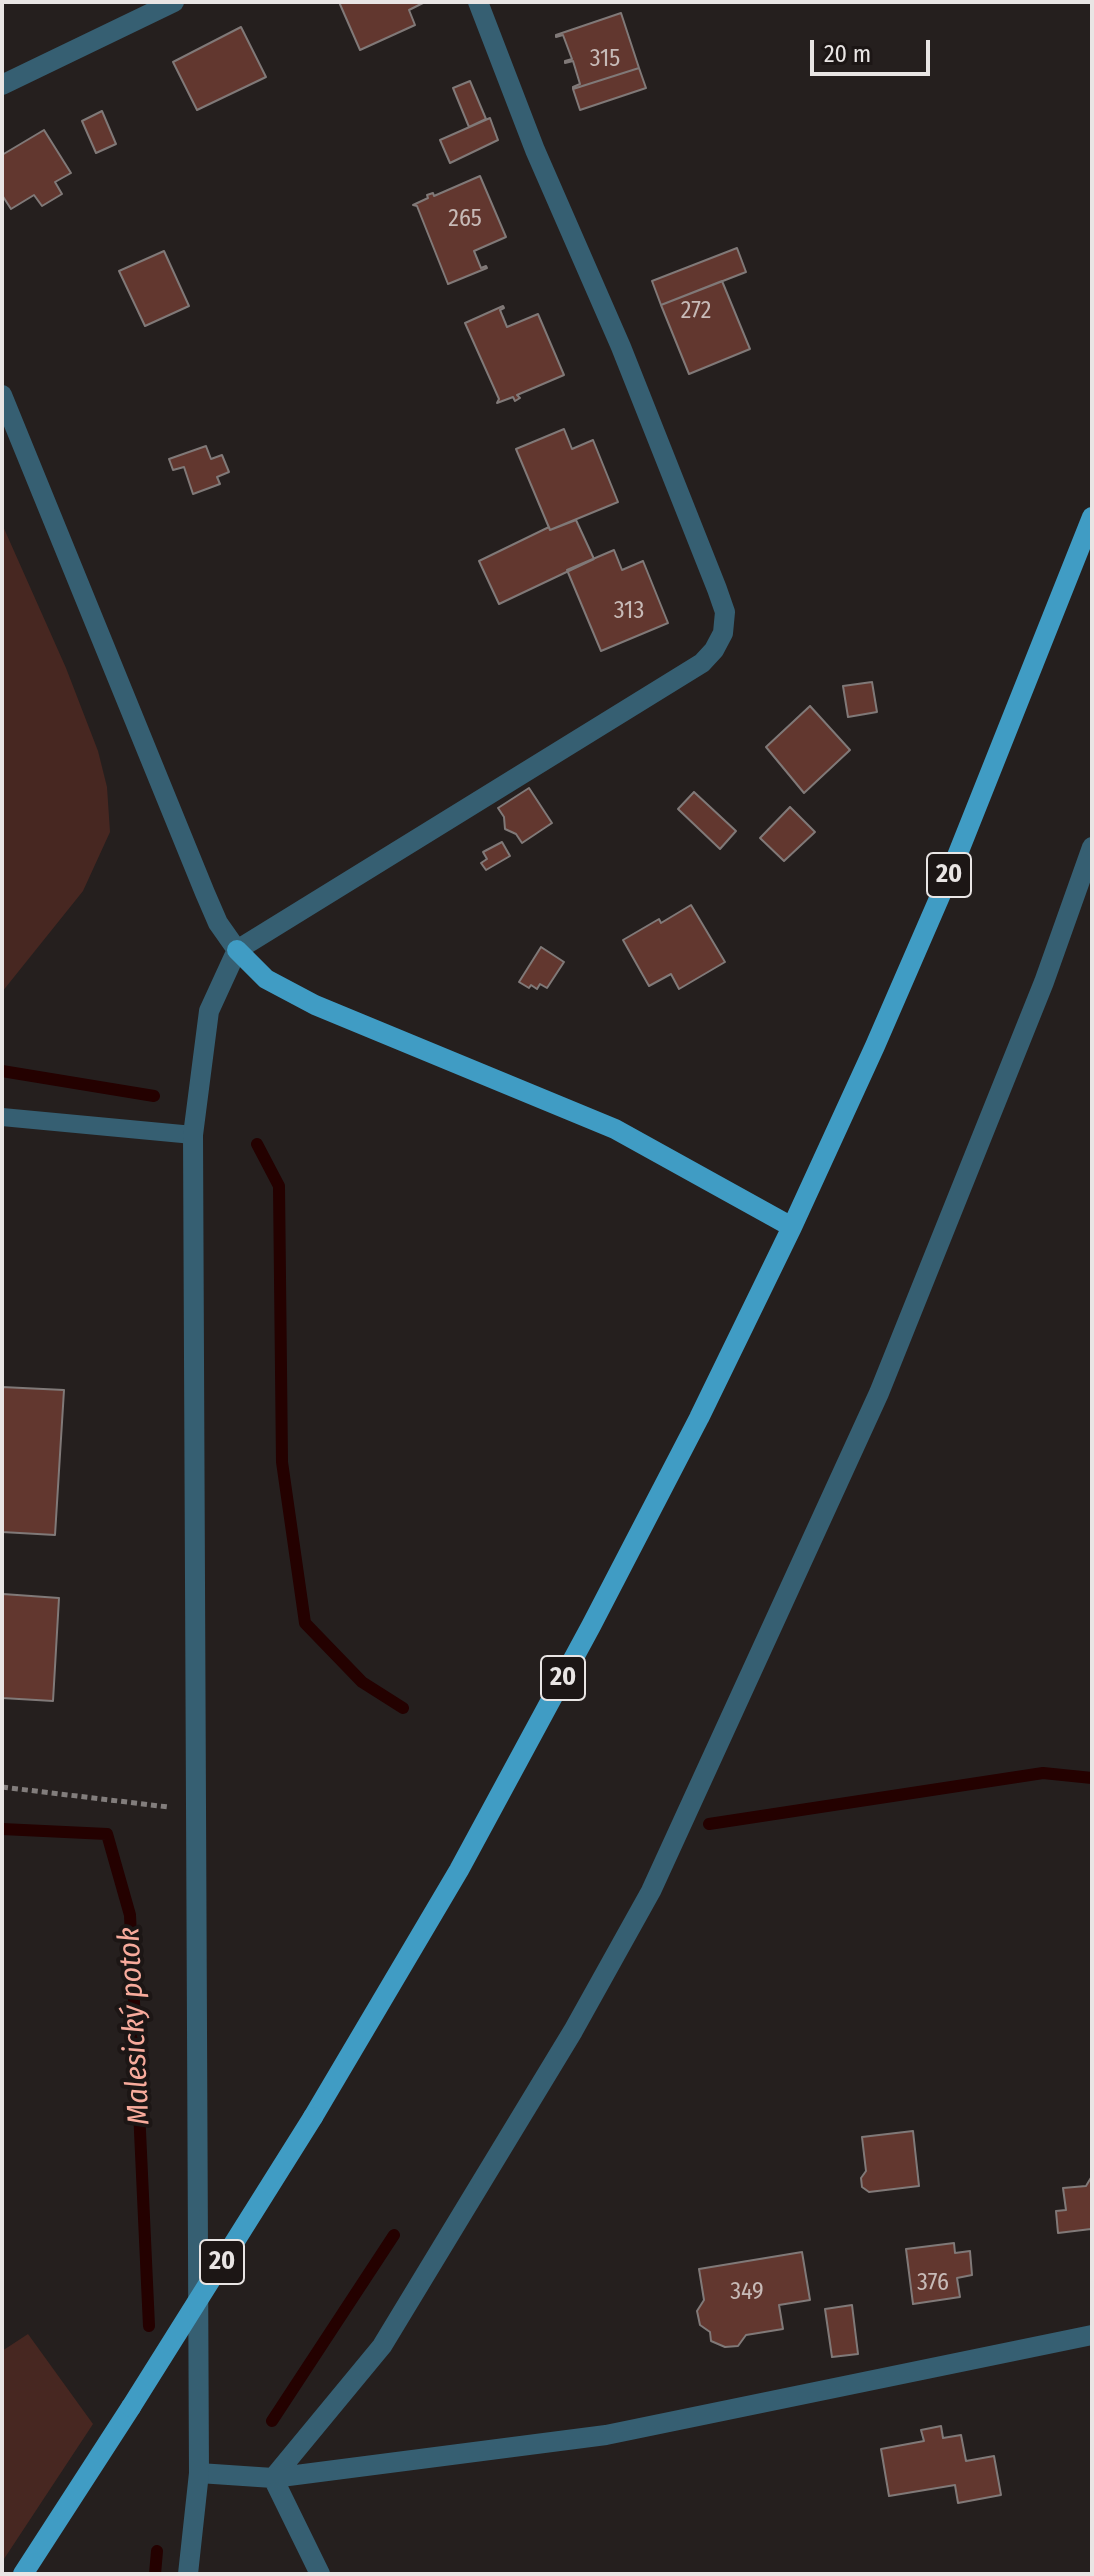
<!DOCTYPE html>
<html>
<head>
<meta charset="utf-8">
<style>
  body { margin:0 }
  #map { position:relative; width:1094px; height:2576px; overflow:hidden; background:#251f1e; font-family:"Fira Sans Condensed",sans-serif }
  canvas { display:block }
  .frame { position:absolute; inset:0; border:4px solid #e9e5e4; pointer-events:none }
  .scale { position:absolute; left:810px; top:40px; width:120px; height:36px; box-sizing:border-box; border:4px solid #e9e5e4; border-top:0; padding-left:10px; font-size:24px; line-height:28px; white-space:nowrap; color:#e9e5e4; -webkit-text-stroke:6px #1c1615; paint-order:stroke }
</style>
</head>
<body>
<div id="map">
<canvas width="1094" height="2576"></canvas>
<div class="frame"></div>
<div class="scale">20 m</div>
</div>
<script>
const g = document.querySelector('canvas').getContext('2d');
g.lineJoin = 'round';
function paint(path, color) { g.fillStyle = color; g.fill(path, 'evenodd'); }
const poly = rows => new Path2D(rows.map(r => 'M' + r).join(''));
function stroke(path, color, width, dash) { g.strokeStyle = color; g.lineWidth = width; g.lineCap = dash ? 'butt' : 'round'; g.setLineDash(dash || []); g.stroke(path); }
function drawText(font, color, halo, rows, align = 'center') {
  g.font = font + ' "Fira Sans Condensed",sans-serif'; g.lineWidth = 8; g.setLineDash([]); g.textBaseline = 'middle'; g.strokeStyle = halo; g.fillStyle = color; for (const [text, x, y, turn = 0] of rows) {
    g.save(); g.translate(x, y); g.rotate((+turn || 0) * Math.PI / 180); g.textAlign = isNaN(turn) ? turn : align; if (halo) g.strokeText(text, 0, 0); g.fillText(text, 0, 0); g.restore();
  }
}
paint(poly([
  [2,524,66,668,98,751,107,787,110,832,83,891,2,992],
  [28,2334,93,2424,2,2562,2,2351]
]), '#472721');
stroke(poly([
  [2,1071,154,1096],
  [257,1144,279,1186,282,1462,305,1623,362,1682,403,1708],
  [709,1824,1043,1773,1092,1778],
  [2,1829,107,1834,130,1915,149,2326],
  [272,2421,394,2235],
  [155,2574,157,2551]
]), '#240100', 12);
const building = poly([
  [339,2,422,2,423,3,409,10,415,25,360,50,339,2],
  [621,13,639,68,573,89,573,87,580,84,573,61,565,63,565,61,572,59,563,35,556,37,556,35,621,13],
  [241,27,266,77,197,110,173,62,241,27],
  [639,68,646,88,580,110,573,89,639,68],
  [470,81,486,119,469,127,453,88,470,81],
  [102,111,116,144,96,153,82,121,102,111],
  [490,118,498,140,450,163,440,140,490,118],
  [44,130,71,173,55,182,62,194,42,206,34,195,11,209,2,195,2,155,44,130],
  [480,176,506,237,474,251,481,268,486,266,487,268,448,284,417,206,413,205,428,198,427,195,433,193,434,196,480,176],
  [737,248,746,272,661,305,652,281,737,248],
  [164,251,189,306,145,326,119,271,164,251],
  [722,281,750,349,689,374,661,305,722,281],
  [503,306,504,308,500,310,507,327,538,314,564,375,517,395,520,398,515,401,513,397,497,403,499,399,465,323,503,306],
  [564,429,572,449,593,440,618,502,550,530,516,449,564,429],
  [206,446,211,459,222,455,229,472,217,477,220,484,193,494,184,467,173,470,169,459,206,446],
  [576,520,594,559,499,604,479,561,549,527,550,530,576,520],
  [614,550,622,570,643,561,668,623,601,651,567,570,614,550],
  [872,682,877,712,848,717,843,686,872,682],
  [810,706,850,750,804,793,766,747,810,706],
  [529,788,552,823,522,843,516,834,505,829,504,817,498,808,529,788],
  [694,792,736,831,720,849,678,809,694,792],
  [790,807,815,832,784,861,760,838,790,807],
  [502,842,510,856,486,870,481,863,487,859,483,852,502,842],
  [691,905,725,962,679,989,671,974,649,986,623,940,659,919,661,923,691,905],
  [541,947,564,962,547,988,540,984,537,989,531,985,529,988,519,982,541,947],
  [2,1387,64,1390,55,1535,2,1532,2,1387],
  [3,1594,59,1598,53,1701,2,1698,3,1594],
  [913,2131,919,2186,869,2192,862,2187,861,2178,866,2171,862,2137,913,2131],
  [1092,2176,1092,2237,1091,2229,1058,2233,1056,2211,1066,2210,1063,2188,1086,2186,1092,2176],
  [954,2243,955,2253,970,2251,972,2275,957,2278,960,2297,913,2304,906,2249,954,2243],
  [802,2252,810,2300,779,2305,783,2329,746,2335,738,2346,725,2347,711,2341,710,2332,700,2325,697,2311,704,2300,699,2269,802,2252],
  [852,2305,858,2354,832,2357,825,2309,852,2305],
  [941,2426,943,2438,961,2435,966,2461,994,2456,1001,2495,958,2503,955,2485,889,2496,881,2449,924,2441,921,2430,941,2426]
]);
paint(building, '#62372f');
stroke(building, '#807978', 2);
stroke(poly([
  [2,1787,168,1807]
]), '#827d7c', 5, [6, 4]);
stroke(poly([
  [2,1117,193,1135]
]), '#365f72', 18);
stroke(poly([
  [2,85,174,2],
  [237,950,702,663,714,650,723,633,725,612,717,589,621,347,535,150,478,2],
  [199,2473,273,2478,606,2435,1092,2335],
  [273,2478,382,2346,573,2031,651,1891,879,1393,1044,982,1092,847],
  [273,2478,320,2574]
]), '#365f72', 20);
stroke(poly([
  [2,395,205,893,218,923,237,950,209,1011,193,1135,199,2473,188,2574]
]), '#365f72', 20);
stroke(poly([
  [237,950,266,979,315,1005,615,1129,792,1227],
  [313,2117,459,1870,591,1626,699,1418,792,1227,875,1046,951,871,1092,517],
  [23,2574,131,2407]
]), '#409cc4', 20);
stroke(poly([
  [131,2407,313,2117]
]), '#409cc4', 20);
drawText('24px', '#c7bab7', null, [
  ["315",605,59],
  ["265",465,219],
  ["272",696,311],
  ["313",629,611],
  ["376",933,2283],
  ["349",747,2292]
]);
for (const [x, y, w] of [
  [949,875,44],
  [563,1678,44],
  [222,2262,44]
]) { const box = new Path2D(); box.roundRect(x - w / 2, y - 22, w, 44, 6); g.fillStyle = '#1c1615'; g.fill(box); stroke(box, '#e9e5e4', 2); }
drawText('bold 26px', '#e9e5e4', null, [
  ["20",949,875],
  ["20",563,1678],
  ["20",222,2262]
]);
drawText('italic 30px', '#f8ab9c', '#1c1615', [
  ["Malesický potok",135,2026,-93]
]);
</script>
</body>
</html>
